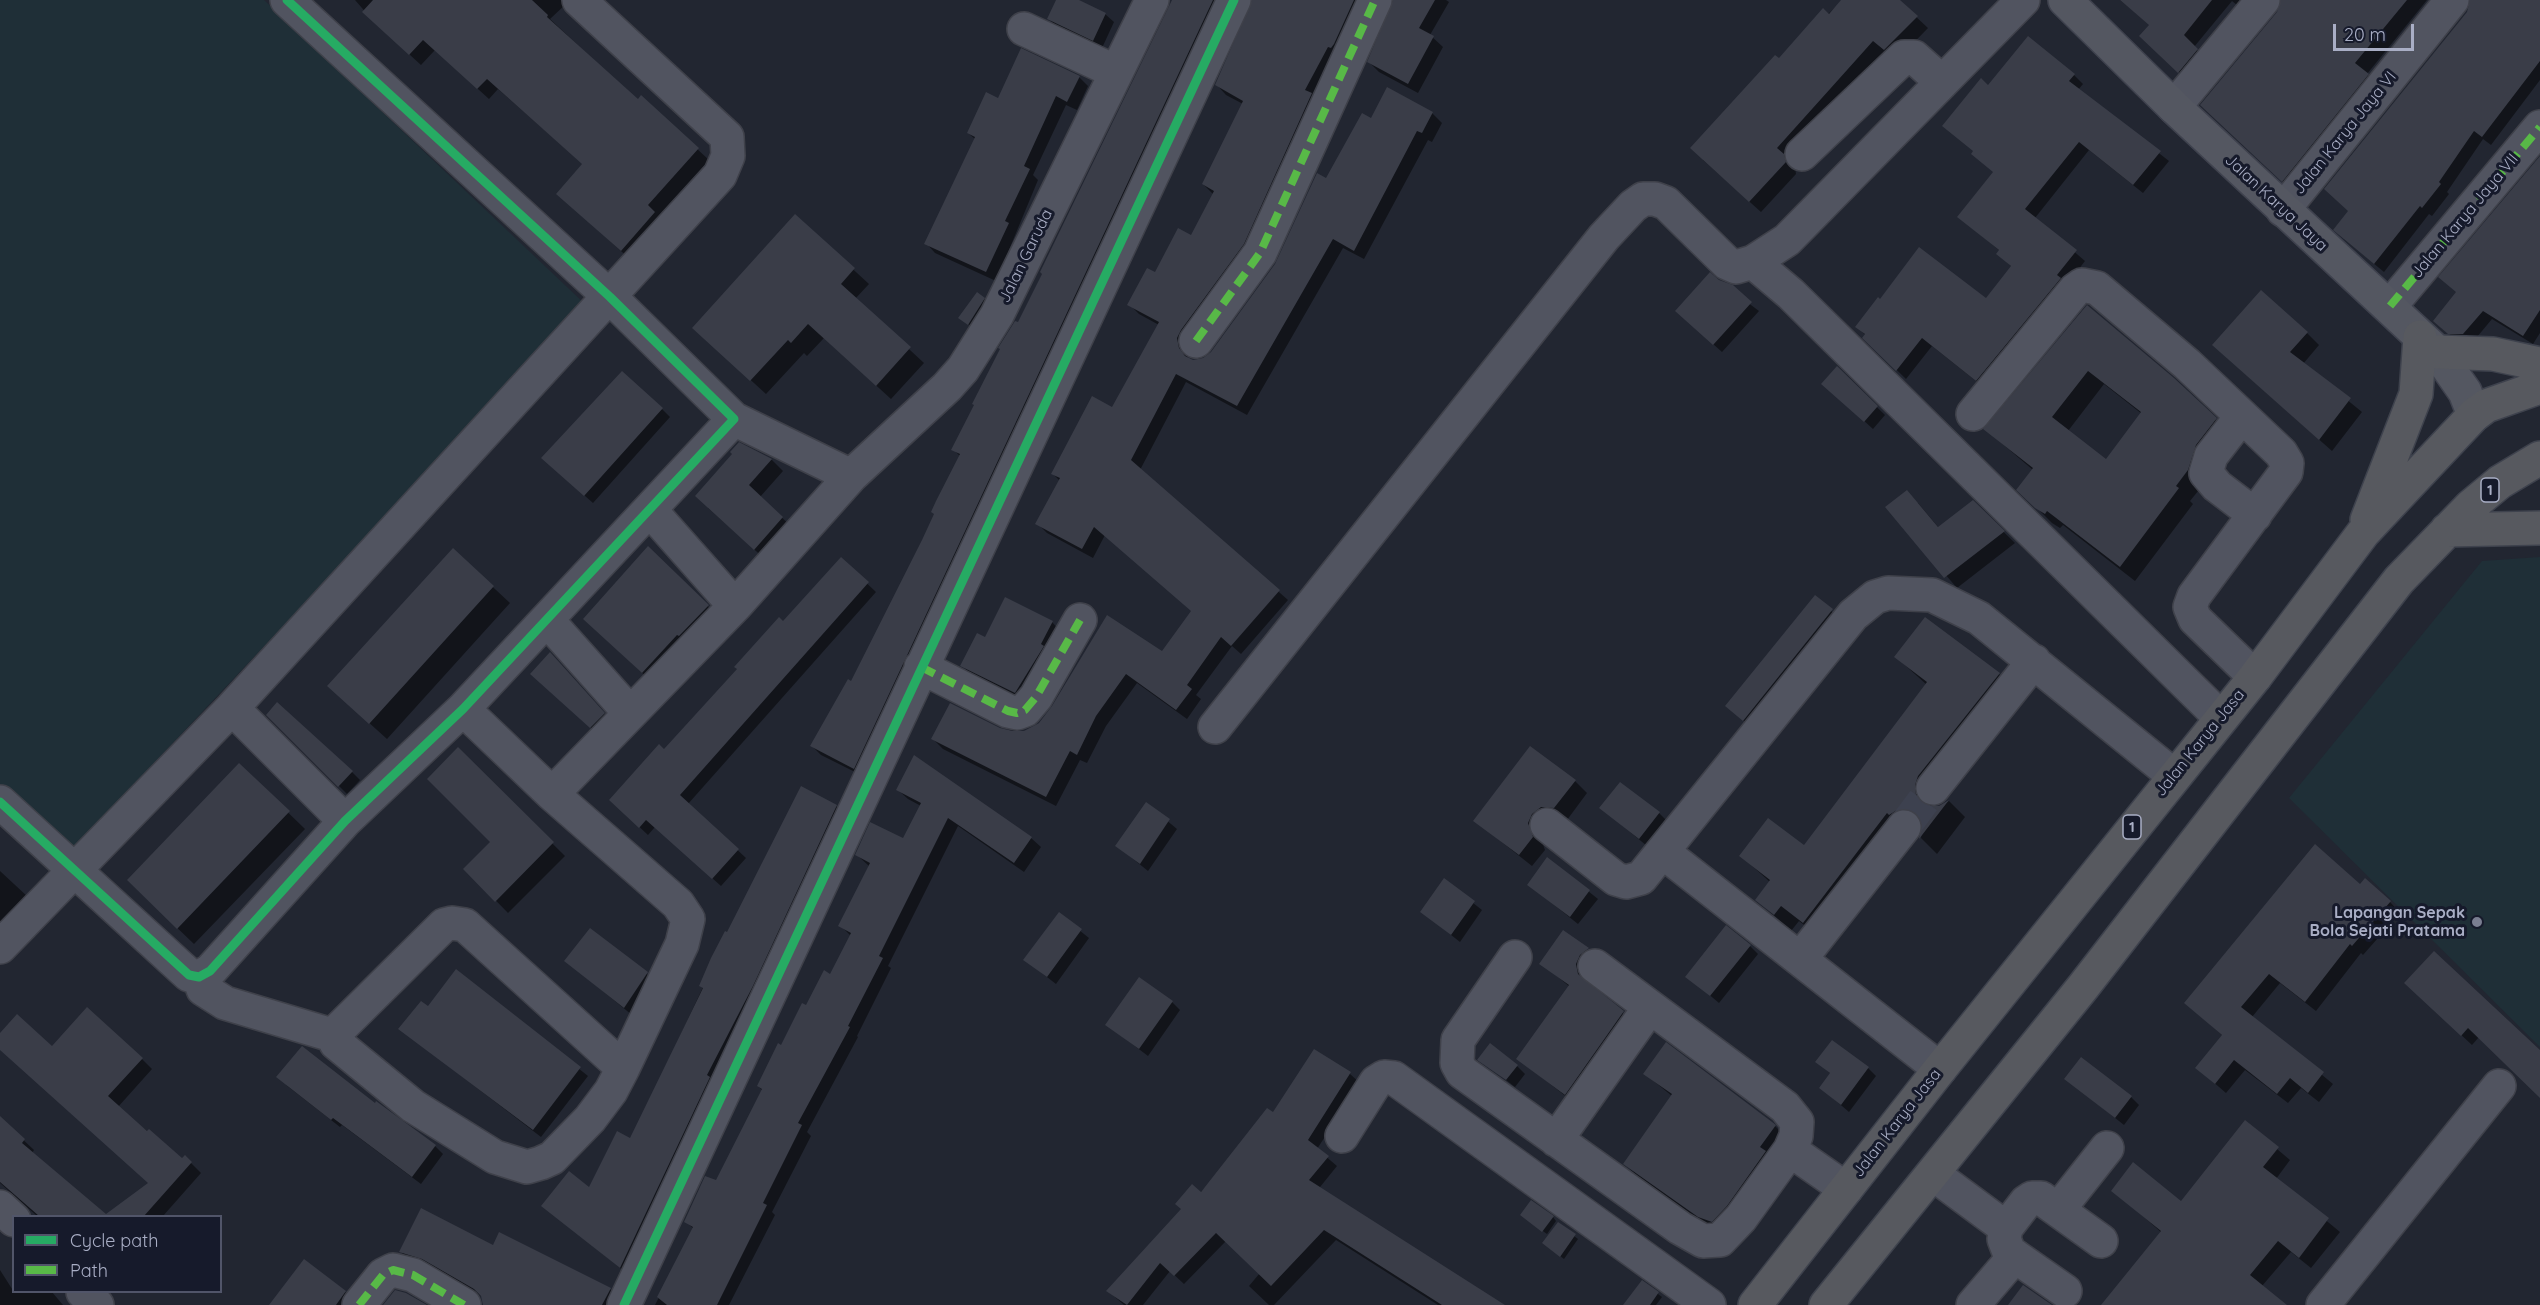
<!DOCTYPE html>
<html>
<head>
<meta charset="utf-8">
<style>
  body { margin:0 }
  #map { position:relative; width:2540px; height:1305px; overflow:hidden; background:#222631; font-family:Quicksand,sans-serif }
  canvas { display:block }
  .legend { position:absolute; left:12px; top:1215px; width:210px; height:78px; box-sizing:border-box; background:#161a2b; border:2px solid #515569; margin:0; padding:8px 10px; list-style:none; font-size:18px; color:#a9aec5 }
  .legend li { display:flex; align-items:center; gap:12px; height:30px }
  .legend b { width:30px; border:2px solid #515569 }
  .scale { position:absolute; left:2333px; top:24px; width:81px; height:27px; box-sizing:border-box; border:3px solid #a9aec5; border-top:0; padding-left:8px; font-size:18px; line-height:21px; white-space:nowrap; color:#a9aec5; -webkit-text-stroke:4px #161a2b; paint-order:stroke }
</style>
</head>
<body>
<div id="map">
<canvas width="2540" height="1305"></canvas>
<ul class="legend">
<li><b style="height:8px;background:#26ab63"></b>Cycle path</li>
<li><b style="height:8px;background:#58b947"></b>Path</li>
</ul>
<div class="scale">20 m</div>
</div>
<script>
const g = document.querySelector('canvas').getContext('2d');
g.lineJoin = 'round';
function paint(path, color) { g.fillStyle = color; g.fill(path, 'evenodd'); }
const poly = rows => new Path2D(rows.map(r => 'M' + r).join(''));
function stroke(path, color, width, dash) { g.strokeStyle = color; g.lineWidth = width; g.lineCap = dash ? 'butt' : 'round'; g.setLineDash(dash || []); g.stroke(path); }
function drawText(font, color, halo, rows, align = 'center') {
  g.font = font + ' Quicksand,sans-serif'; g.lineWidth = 6; g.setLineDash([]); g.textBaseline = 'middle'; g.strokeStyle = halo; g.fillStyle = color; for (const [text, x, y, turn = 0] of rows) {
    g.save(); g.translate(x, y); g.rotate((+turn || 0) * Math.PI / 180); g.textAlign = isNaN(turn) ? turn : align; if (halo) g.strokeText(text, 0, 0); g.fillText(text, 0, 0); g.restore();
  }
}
paint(poly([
  [0,0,264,0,586,305,71,851,0,784],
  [2540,557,2540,1047,2289,798,2482,561]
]), '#1f2f37');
paint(poly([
  [355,0,562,0,566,4,550,19,638,101,641,97,709,160,658,217,665,224,632,261,570,205,584,165,498,89,489,99,435,50,421,65,375,23],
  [1057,0,1075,0,1105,14,1114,22,1102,48,1057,27,1049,19],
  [1174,0,1227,0,863,776,821,755,812,746,851,683,923,541,960,456,953,449,1018,325],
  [1277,0,1369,0,1253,254,1187,350,1188,359,1194,361,1205,359,1212,353,1277,265,1326,180,1372,120,1432,113,1442,123,1432,142,1428,140,1364,259,1343,248,1247,415,1186,382,1140,470,1288,600,1241,654,1232,646,1196,695,1201,699,1187,719,1137,683,1106,726,1087,763,1080,760,1056,806,943,749,933,739,999,729,1024,732,1162,653,1193,612,1105,535,1093,558,1047,533,1037,523,1060,481,1052,473,1113,409,1159,325,1139,314,1129,304,1191,237,1214,195,1203,184,1243,104,1226,95,1217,85],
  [1395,0,1446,0,1449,2,1430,35,1443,47,1418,93,1379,72,1369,62],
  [1843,0,1898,0,1928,28,1896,61,1886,51,1787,160,1795,167,1796,174,1761,212,1703,160,1779,60],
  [2120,0,2261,0,2248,14,2232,1,2194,47,2208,61,2190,83,2141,36,2151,26],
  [2283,0,2427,0,2367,74,2379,86,2294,192,2213,116,2279,12],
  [2472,0,2540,0,2540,80,2491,145,2483,139,2447,192,2449,194,2432,216,2429,214,2384,272,2344,239,2350,212,2468,13],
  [2074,75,2083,84,2078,90,2169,161,2143,193,2089,150,2035,218,2085,261,1986,389,1932,346,1906,379,1864,338,1866,336,1857,326,1880,301,1986,300,2012,267,1998,254,2000,251,1959,217,1994,173,1989,87],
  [1079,77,1088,86,1077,110,1066,105,1033,175,1038,180,996,281,935,253,926,243,975,139,968,133,998,100],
  [2540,159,2540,333,2533,344,2492,319,2472,343,2458,342,2444,329,2458,293],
  [795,216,869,284,855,299,924,363,891,399,824,338,807,356,804,353,766,394,709,342],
  [1719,281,1759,311,1722,352,1685,319],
  [984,299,987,302,973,328,964,321],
  [2087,307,2231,434,2203,485,2190,501,2193,504,2135,581,2063,525,2060,528,2052,523,2018,489,2033,470,1985,429],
  [2104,384,2142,414,2107,461,2068,431],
  [2307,333,2319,345,2303,364,2362,412,2332,451,2227,358],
  [1837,368,1885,415,1873,429,1831,391],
  [662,409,670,417,593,503,551,466],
  [739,444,772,460,783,471,760,497,794,529,766,560,708,508],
  [1973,502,2015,543,1957,588,1888,508,1918,503,1939,528],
  [648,548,719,617,653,683,595,629],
  [453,550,510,603,387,739,346,702],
  [841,559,876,592,688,804,746,858,721,886,655,827,648,835,619,808,665,751],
  [1815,597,1845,623,1756,732,1727,706],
  [1006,599,1052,622,1060,631,1023,700,970,674,962,665,986,639],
  [1896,657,1999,674,2015,691,1930,802,1931,808,1940,807,1949,801,1965,817,1937,854,1921,838,1923,824,1913,826,1821,938,1799,921,1791,931,1757,900,1770,882,1741,856,1804,847,1927,685],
  [558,662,612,722,599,735,540,682],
  [268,715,352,772,360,780,347,794],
  [458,750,565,856,508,913,465,869,492,842],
  [239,765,305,829,194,944,145,897],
  [1575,781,1587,793,1567,820,1540,836,1545,850,1532,866,1475,821],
  [898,790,1031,838,1041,847,1024,872,958,826,888,966,891,968,857,1036,858,1037,807,1132,811,1136,772,1212,775,1215,729,1305,655,1305,694,1229,685,1221,717,1181,763,1091,758,1086,807,1007,831,976,851,936,840,925,869,866,857,855,903,840,921,806,908,799],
  [1147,804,1177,829,1148,871,1117,846],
  [836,806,845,815,630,1276,543,1206,589,1189,631,1140,728,934],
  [1601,808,1659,813,1667,821,1647,846],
  [1548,859,1598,899,1578,924,1529,885],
  [0,871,28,897,5,923,0,921],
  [1445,881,1482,910,1460,942,1422,912],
  [2360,886,2390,902,2400,913,2363,955,2361,953,2316,1011,2280,983,2252,1017,2333,1084,2319,1102,2301,1088,2288,1103,2245,1070,2226,1093,2197,1068,2223,1036,2186,1003],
  [1059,914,1089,938,1056,984,1025,960],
  [1563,932,1600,961,1587,977,1589,984,1635,1024,1577,1105,1518,1059,1570,987,1541,963],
  [1750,946,1758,954,1719,1003,1687,976],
  [566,961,647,974,655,982,632,1015],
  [456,971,588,1076,541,1137,400,1029,428,1008],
  [2416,993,2540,1053,2540,1096,2479,1037,2472,1045],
  [1172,1002,1180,1010,1148,1056,1107,1025],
  [0,1035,52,1048,142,1059,152,1069,118,1107,182,1160,185,1157,201,1173,163,1216,37,1216,0,1183,0,1118,34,1150,32,1153,106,1216,150,1183,0,1049],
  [1314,1051,1350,1074,1360,1083,1317,1149,1337,1166,1312,1197,1226,1241,1184,1284,1170,1271,1143,1305,1124,1305,1108,1291,1273,1115],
  [1479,1059,1517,1066,1525,1074,1515,1087],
  [1817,1062,1868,1068,1876,1076,1849,1112,1821,1088,1831,1074],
  [1645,1074,1771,1122,1784,1135,1712,1229,1637,1176,1625,1164,1672,1096],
  [2066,1079,2131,1097,2139,1105,2124,1125],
  [286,1085,435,1146,443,1154,421,1184,342,1125,340,1127],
  [2245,1122,2290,1160,2276,1179,2340,1232,2311,1268,2291,1252,2262,1286,2285,1305,2102,1305,2162,1233,2113,1190,2181,1203],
  [1327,1193,1502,1305,1438,1305,1336,1240,1274,1305,1269,1305,1249,1286],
  [1553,1217,1556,1221,1547,1234,1525,1218],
  [1558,1224,1578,1239,1564,1259,1548,1247],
  [494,1247,610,1289,619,1299,618,1305,489,1305,480,1295,433,1268,410,1261,401,1252],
  [304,1261,345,1292,355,1302,353,1305,270,1305],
  [0,1270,14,1292,52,1292,63,1305,0,1305],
  [1642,1282,1662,1297,1656,1305,1636,1305]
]), '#0007');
paint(poly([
  [373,0,532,0,548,15,547,17,638,99,641,95,699,148,648,205,655,212,621,251,556,194,582,164,487,79,477,89,423,40,409,55,362,12],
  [1056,0,1079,0,1106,13,1093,41,1047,19],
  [1172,0,1213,0,854,769,810,746,848,679,851,681,922,540,934,514,931,512,936,501,960,454,951,450,974,405,972,404,1000,349,998,348,1015,321,1018,322,1042,274,1040,272],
  [1252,0,1354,0,1334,44,1331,48,1328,47,1305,90,1312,93,1244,244,1181,330,1177,338,1179,348,1185,356,1193,360,1203,358,1211,352,1275,264,1317,173,1326,178,1362,113,1371,118,1387,87,1433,112,1422,133,1417,131,1354,251,1333,239,1237,406,1176,374,1131,460,1280,590,1231,646,1221,637,1187,685,1192,689,1176,710,1126,674,1096,716,1077,755,1070,751,1046,797,931,739,950,703,1000,728,1013,731,1024,731,1039,723,1052,706,1107,615,1162,651,1191,611,1094,527,1082,549,1035,524,1060,478,1051,474,1092,396,1112,407,1159,322,1127,305,1147,268,1155,272,1178,228,1191,235,1214,191,1202,184,1243,101,1215,85],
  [1393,0,1435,0,1419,28,1434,36,1408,84,1367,62],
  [1841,0,1900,0,1918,16,1884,50,1873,41,1830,89,1777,148,1784,154,1786,162,1749,202,1690,148,1775,55,1779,58,1823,8,1829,14],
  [2120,0,2212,0,2184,35,2198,49,2178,73,2139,36,2149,25],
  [2281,0,2407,0,2355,63,2369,74,2282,182,2200,105,2277,12],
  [2470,0,2540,0,2540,61,2482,137,2474,131,2439,182,2441,184,2422,208,2420,206,2374,264,2333,230,2348,211,2324,189,2467,12],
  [2028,36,2075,74,2069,81,2161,151,2133,185,2079,142,2025,209,2077,250,2057,275,2061,278,1976,381,1922,338,1896,371,1862,338,1865,334,1855,327,1878,297,1880,299,1919,247,1986,298,2011,266,1996,254,1999,250,1957,217,1993,172,1971,154,1973,151,1942,126,1981,78,1988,85],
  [1021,48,1080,76,1067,102,1056,96,1024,166,1030,169,1005,221,1009,223,986,272,924,244,975,137,967,133,986,92,998,98],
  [2540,156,2540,310,2523,336,2483,311,2463,334,2448,334,2433,321,2456,292,2438,277],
  [795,214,855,268,841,284,911,347,876,386,808,324,791,343,788,340,750,381,692,328],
  [1710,272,1719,280,1733,285,1752,302,1713,345,1675,311],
  [2261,290,2308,332,2290,352,2351,398,2319,440,2212,345],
  [977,292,985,298,968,325,958,318],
  [2087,305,2174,378,2217,418,2196,445,2188,470,2176,486,2179,488,2120,567,2047,511,2045,514,2035,508,2016,490,2033,468,1983,429],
  [2088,371,2141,412,2106,459,2052,417],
  [1837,366,1878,406,1864,422,1821,384],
  [622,371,663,408,584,496,541,458],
  [739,442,772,459,749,485,783,517,754,550,695,496,732,454,730,452],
  [1907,490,1938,527,1973,500,2005,531,1944,578,1885,507],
  [648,546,709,605,679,636,677,635,642,673,583,619],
  [453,548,494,586,369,724,327,686],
  [841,557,869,582,680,795,739,849,712,879,646,820,639,828,609,800,659,744,664,749,737,669,734,667,779,617,783,621],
  [1815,595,1833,609,1743,721,1725,706],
  [1005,597,1053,621,1041,644,1044,646,1015,693,960,666,977,633,985,637],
  [1925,617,2000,673,1918,776,1915,785,1916,795,1921,802,1930,806,1939,806,1949,800,1919,839,1922,821,1915,812,1906,808,1897,810,1889,815,1887,813,1803,923,1781,906,1774,915,1755,900,1770,880,1739,856,1768,818,1804,845,1927,682,1894,657],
  [550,652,605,713,590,728,530,674],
  [277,702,353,771,338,787,266,715],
  [1530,746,1576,780,1554,808,1541,807,1532,814,1528,823,1533,837,1519,855,1473,821],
  [458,747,554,842,495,902,463,869,490,842,427,779],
  [914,755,1032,837,1014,863,948,818,879,956,883,958,848,1026,850,1027,798,1123,802,1125,763,1203,767,1205,717,1305,667,1305,657,1297,693,1227,684,1222,705,1176,716,1180,762,1089,757,1086,778,1043,781,1045,802,1003,806,1005,824,970,830,974,851,933,838,926,870,863,855,855,870,822,903,838,921,803,896,790],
  [239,763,290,811,177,929,127,880],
  [1620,782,1660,812,1639,839,1599,808],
  [801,786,837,805,753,986,707,1075,710,1077,620,1268,541,1206,569,1171,589,1187,617,1131,630,1138,703,988,699,986,711,958,725,931,727,932],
  [1146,802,1170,819,1140,864,1115,846],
  [2315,844,2360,884,2365,878,2391,901,2352,946,2350,944,2305,1002,2269,974,2241,1007,2324,1072,2308,1093,2290,1078,2277,1094,2234,1060,2215,1084,2195,1068,2222,1035,2184,1003],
  [1547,857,1590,890,1570,917,1527,885],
  [1444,878,1475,901,1451,935,1420,912],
  [1059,912,1082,929,1047,977,1023,960],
  [1726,925,1751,945,1710,996,1685,977],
  [590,928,648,972,624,1008,564,961],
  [1563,930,1589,948,1580,955,1576,964,1578,974,1624,1011,1565,1095,1516,1059,1569,985,1539,964],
  [2434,951,2540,1050,2540,1098,2468,1028,2461,1036,2404,983],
  [456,969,581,1067,533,1130,398,1029,421,1001,428,1006],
  [1139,977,1173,1001,1139,1049,1105,1025],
  [87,1007,143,1058,108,1096,147,1131,149,1129,182,1158,185,1155,192,1162,144,1216,39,1216,0,1182,0,1116,25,1139,22,1143,106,1214,148,1183,0,1050,0,1033,17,1014,52,1046],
  [1832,1040,1869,1067,1841,1105,1819,1088,1830,1073,1815,1062],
  [1666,1042,1776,1125,1760,1147,1766,1151,1727,1206,1712,1222,1698,1217,1623,1164,1672,1094,1643,1074],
  [1490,1043,1518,1065,1506,1080,1477,1060],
  [302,1046,375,1103,376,1101,436,1145,412,1177,333,1118,331,1120,276,1077],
  [1314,1049,1351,1072,1308,1140,1329,1156,1309,1180,1505,1305,1442,1305,1324,1230,1271,1286,1216,1233,1174,1276,1160,1263,1127,1305,1106,1291,1181,1209,1175,1204,1192,1184,1201,1192,1267,1108,1273,1112],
  [2081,1057,2132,1096,2115,1118,2064,1079],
  [2245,1120,2279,1147,2263,1167,2329,1218,2299,1258,2278,1241,2250,1275,2287,1305,2101,1305,2161,1231,2111,1191,2133,1162,2181,1201],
  [1531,1200,1554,1216,1542,1232,1520,1215],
  [421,1208,493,1245,499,1232,611,1288,602,1305,483,1305,481,1296,474,1289,422,1259,399,1252],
  [1558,1222,1576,1234,1560,1257,1542,1243],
  [304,1259,346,1291,336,1305,269,1305],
  [1642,1280,1659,1292,1650,1305,1623,1305],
  [2023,1285,2052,1305,2008,1305],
  [395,1290,406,1293,427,1305,383,1305]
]), '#3a3d48');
stroke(poly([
  [1904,827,1933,788]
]), '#3d414f', 33, [33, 16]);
const minor = poly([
  [1024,29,1116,72],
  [2174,107,2263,0],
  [1802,154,1904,57,1914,57,1942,82],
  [2283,210,2452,0],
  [1753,262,1791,294,2221,718],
  [2390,306,2540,127],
  [1196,341,1260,253,1375,0],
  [1973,414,2075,290,2082,285,2097,288,2187,364,2281,453,2287,463,2286,472,2194,596,2190,607,2195,619,2255,677],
  [2242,416,2211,456,2206,473,2217,486,2255,515],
  [734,419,851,476],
  [650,510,735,606],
  [547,620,630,713],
  [921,667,1008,711,1017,713,1025,710,1036,697,1080,620],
  [232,708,345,821],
  [463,709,552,794,678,904,688,919,682,944,623,1068,611,1091,590,1119,552,1158,541,1163,527,1167,495,1157,413,1106,336,1043,335,1036,338,1030,444,925,452,923,465,925,623,1068],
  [1215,727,1604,237,1633,206,1643,199,1655,199,1666,203,1727,263,1736,267,1753,262,1787,240,2023,0],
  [1933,788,2034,661],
  [552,794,735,606,851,476,947,387,963,369,997,315,1152,0],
  [0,802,189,975,199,977,210,971,345,821,463,709,734,419,610,297,287,0],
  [1547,825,1616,879,1626,882,1641,878,1853,615,1875,597,1888,593,1932,595,1979,618,2173,775],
  [1663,852,1940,1069],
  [0,947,232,708,720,175,728,156,727,137,579,0],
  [1515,957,1458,1040,1457,1063,1462,1072,1680,1228,1703,1241,1720,1240,1741,1218,1790,1150,1796,1136,1797,1122,1785,1107,1595,966],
  [1801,958,1904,827],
  [199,977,203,989,225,1003,335,1036],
  [1342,1136,1376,1082,1384,1077,1394,1078,1709,1305],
  [1556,1140,1650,1007],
  [1790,1150,1846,1189],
  [1933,1174,2006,1228],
  [0,1207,14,1220],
  [2058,1210,2107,1148],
  [2065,1291,2009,1252,2004,1239,2006,1228,2026,1202,2032,1198,2041,1198,2101,1241],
  [83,1292,97,1305],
  [359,1305,383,1275,393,1270,413,1275,464,1305],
  [624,1305,1234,0],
  [1973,1305,2015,1256],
  [2323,1305,2499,1086]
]);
const major = poly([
  [2065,0,2174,107,2437,352,2465,392,2474,415]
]);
const highway = poly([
  [2437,352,2493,354,2540,364],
  [2367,520,2416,394,2420,337],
  [2447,530,2540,528],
  [1755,1305,1940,1069,2255,677,2363,533,2474,415,2486,406,2540,387],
  [1826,1305,2083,987,2399,580,2471,506,2500,482,2540,458]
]);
stroke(minor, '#3f414a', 36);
stroke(major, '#3f424e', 36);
stroke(highway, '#3e424d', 36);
stroke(minor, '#515460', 33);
stroke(major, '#545761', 33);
stroke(highway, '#57595f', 33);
stroke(poly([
  [2390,306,2540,127],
  [1196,341,1260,253,1375,0],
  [921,667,1008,711,1017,713,1025,710,1036,697,1080,620],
  [359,1305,383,1275,393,1270,413,1275,464,1305]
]), '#58b947', 8, [15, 8]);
stroke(poly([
  [0,802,189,975,199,977,210,971,345,821,463,709,734,419,610,297,287,0],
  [624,1305,1234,0]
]), '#26ab63', 9);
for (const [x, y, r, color] of [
  [2477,922,6,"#7a7e91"]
]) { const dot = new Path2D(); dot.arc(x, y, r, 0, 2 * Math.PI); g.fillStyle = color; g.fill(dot); stroke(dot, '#161a2b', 2); }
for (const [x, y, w] of [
  [2490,490,18],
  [2132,827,18]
]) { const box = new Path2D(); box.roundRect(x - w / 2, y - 12, w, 24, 4.5); g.fillStyle = '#161a2b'; g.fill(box); stroke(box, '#a9aec5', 1.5); }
drawText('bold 15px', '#a9aec5', null, [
  ["1",2490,490],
  ["1",2132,827]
]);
drawText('16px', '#a9aec5', '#161a2b', [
  ["Jalan Karya Jaya VI",2345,133,-51],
  ["Jalan Karya Jaya",2276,203,43],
  ["Jalan Karya Jaya VII",2465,216,-50],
  ["Jalan Garuda",1026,256,-64],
  ["Jalan Karya Jasa",2200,743,-51],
  ["Jalan Karya Jasa",1897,1123,-52]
]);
drawText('bold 16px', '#a9aec5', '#161a2b', [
  ["Lapangan Sepak",2465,913],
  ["Bola Sejati Pratama",2465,931]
], 'right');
</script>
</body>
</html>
